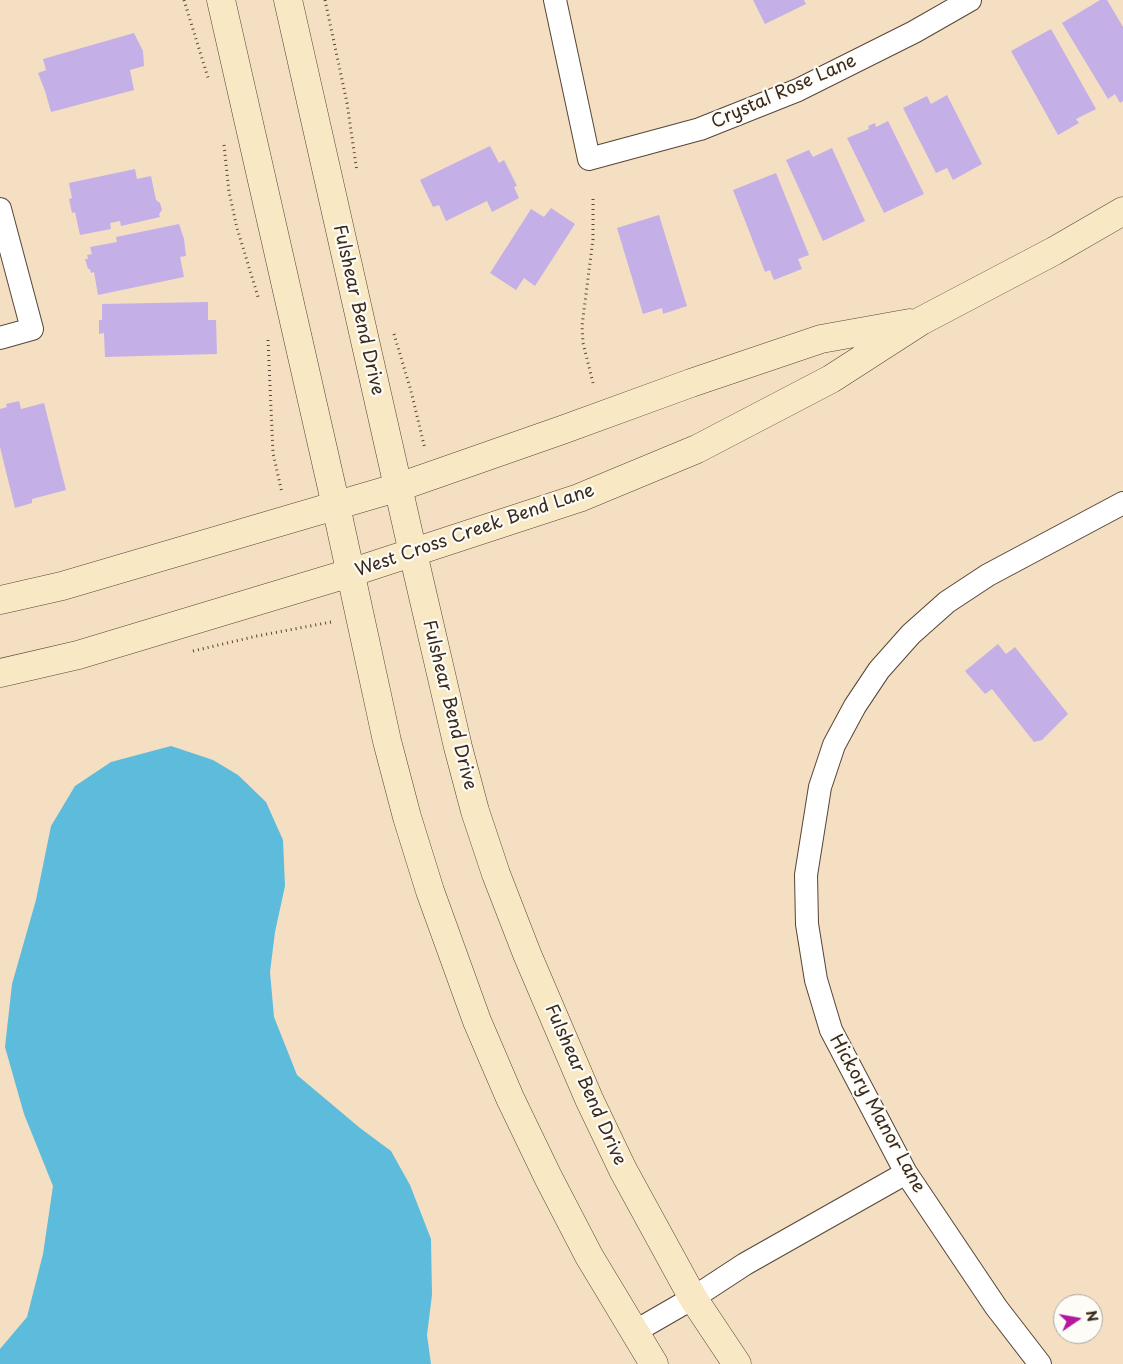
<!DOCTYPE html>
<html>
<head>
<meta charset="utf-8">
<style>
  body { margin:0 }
  #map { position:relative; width:1123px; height:1364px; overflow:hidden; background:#f4dfc3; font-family:"Playpen Sans",sans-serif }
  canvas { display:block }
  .north { position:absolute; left:1053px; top:1294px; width:50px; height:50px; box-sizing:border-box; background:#fdfcf7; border:1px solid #afa8a0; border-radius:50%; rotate:78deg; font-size:14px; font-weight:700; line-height:20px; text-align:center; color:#3b2a1e }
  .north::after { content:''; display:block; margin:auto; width:18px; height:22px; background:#b5179e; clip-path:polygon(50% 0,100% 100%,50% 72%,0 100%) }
</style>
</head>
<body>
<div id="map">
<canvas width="1123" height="1364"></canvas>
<div class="north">N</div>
</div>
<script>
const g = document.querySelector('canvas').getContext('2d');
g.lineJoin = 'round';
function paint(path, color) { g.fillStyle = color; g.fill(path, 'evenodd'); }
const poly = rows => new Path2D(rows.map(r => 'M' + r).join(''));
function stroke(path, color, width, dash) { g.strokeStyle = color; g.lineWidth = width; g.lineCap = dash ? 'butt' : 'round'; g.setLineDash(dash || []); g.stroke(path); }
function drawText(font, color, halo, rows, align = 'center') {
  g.font = font + ' "Playpen Sans",sans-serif'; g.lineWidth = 4.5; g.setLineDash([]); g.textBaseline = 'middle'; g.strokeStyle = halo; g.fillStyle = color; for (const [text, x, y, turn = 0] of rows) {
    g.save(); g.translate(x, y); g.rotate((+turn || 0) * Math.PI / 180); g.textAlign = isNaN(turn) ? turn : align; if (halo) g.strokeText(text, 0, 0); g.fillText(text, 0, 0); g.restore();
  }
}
paint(poly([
  [171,746,213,760,238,775,266,802,283,840,285,886,275,932,270,972,274,1017,297,1075,360,1128,391,1151,410,1185,431,1239,432,1295,427,1335,431,1364,0,1364,0,1349,27,1317,43,1254,53,1186,24,1114,5,1047,12,984,36,900,51,826,75,786,111,762]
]), '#5dbbdb');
paint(poly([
  [753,0,804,0,806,4,765,24],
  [1100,0,1107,0,1123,27,1123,101,1120,103,1115,94,1108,99,1062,23],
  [1051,29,1096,109,1076,119,1079,123,1058,135,1011,51],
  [134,33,143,51,144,66,130,70,134,90,51,112,45,91,38,73,46,70,43,59],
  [947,95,982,164,953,180,947,168,936,173,903,108,927,96,931,104],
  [888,121,924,194,884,213,847,138,869,129,868,126,875,123,876,127],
  [490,146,499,163,504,160,517,186,514,187,519,198,492,212,487,201,446,221,439,205,433,207,420,180],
  [832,148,865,221,823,241,786,160,809,150,813,157],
  [135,169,137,179,151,176,156,200,160,203,162,210,159,214,160,217,121,226,120,221,110,223,111,229,80,235,75,212,72,213,69,199,72,198,69,183],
  [776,173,809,255,798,259,802,269,774,280,770,270,765,272,733,190],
  [551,208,575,224,535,286,524,278,516,290,490,273,531,209,544,217],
  [659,215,687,306,663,314,662,308,643,314,617,228],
  [179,224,184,239,186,256,180,257,184,277,98,295,94,272,91,273,90,269,88,269,85,259,88,259,87,255,92,254,90,247,117,242,116,237],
  [208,302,208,320,216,320,217,354,105,357,104,333,99,334,99,320,102,320,102,304],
  [19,401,21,409,44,403,66,490,32,499,32,503,15,508,0,447,0,409,7,407,6,404],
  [998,644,1006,654,1015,647,1068,714,1042,740,1034,742,992,689,985,694,965,671]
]), '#c4afe7');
const street = poly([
  [555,0,589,159,700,129,798,90,914,32,970,0],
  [0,209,32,329,0,338],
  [634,1332,693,1298,745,1264,906,1173],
  [1040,1364,996,1307,906,1173,831,1030,816,980,807,924,806,875,820,787,834,745,855,706,879,670,911,634,947,602,988,575,1123,503]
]);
const secondary = poly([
  [221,0,336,506,387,741,407,817,430,891,477,1021,510,1098,548,1177,589,1256,654,1364],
  [288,0,413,553,458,747,475,811,496,874,527,954,589,1099,623,1170,693,1298,737,1364],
  [0,600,62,586,399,487,562,430,691,383,821,339,910,323],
  [0,673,78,655,350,573,579,498,697,449,831,379,921,321,1054,251,1123,211]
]);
stroke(street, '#574537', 24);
stroke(secondary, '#574537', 29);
stroke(poly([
  [184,0,209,81],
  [325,0,347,103,357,172],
  [224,145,229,192,237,228,259,300],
  [394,334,411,391,425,449],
  [268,340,273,453,282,493],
  [593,383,583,343,582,326,593,239,593,199],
  [193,651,257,636,331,622]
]), '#574537', 3, [1, 4]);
stroke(street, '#fff', 22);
stroke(secondary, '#f8e8c3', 28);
drawText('18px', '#3b2a1e', '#fdfcf7', [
  ["Crystal Rose Lane",784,92,-24],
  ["Fulshear Bend Drive",358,310,77],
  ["West Cross Creek Bend Lane",475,531,-19],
  ["Fulshear Bend Drive",449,705,76],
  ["Fulshear Bend Drive",585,1085,66],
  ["Hickory Manor Lane",877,1114,61]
]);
</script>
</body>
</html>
